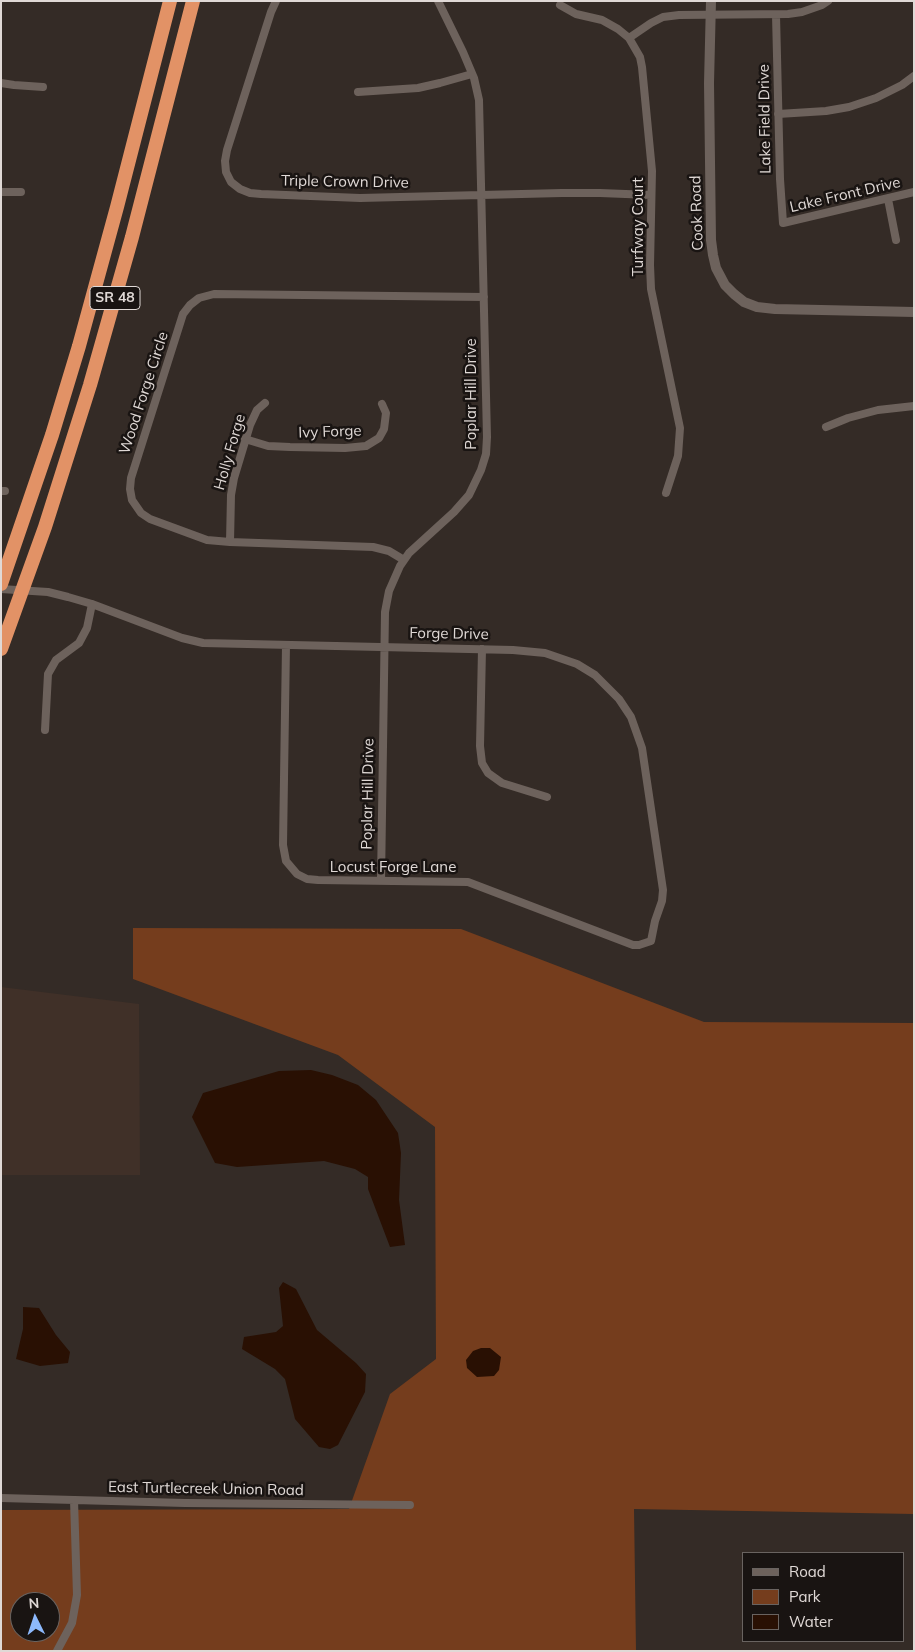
<!DOCTYPE html>
<html>
<head>
<meta charset="utf-8">
<style>
  body { margin:0 }
  #map { position:relative; width:915px; height:1652px; overflow:hidden; background:#342b26; font-family:Mulish,sans-serif }
  canvas { display:block }
  .frame { position:absolute; inset:0; border:2px solid #e0d9d6; pointer-events:none }
  .legend { position:absolute; left:742px; top:1552px; width:162px; height:90px; box-sizing:border-box; background:#191412; border:1px solid #696360; margin:0; padding:6px 9px; list-style:none; font-size:15px; color:#e0d9d6 }
  .legend li { display:flex; align-items:center; gap:10px; height:25px }
  .legend b { width:25px; border:1px solid #696360 }
  .north { position:absolute; left:10px; top:1592px; width:50px; height:50px; box-sizing:border-box; background:#191412; border:1px solid #696360; border-radius:50%; rotate:356deg; font-size:14px; font-weight:700; line-height:20px; text-align:center; color:#e0d9d6 }
  .north::after { content:''; display:block; margin:auto; width:18px; height:22px; background:#8db9fc; clip-path:polygon(50% 0,100% 100%,50% 72%,0 100%) }
</style>
</head>
<body>
<div id="map">
<canvas width="915" height="1652"></canvas>
<div class="frame"></div>
<ul class="legend">
<li><b style="height:6px;background:#6d625c"></b>Road</li>
<li><b style="height:14px;background:#753d1d"></b>Park</li>
<li><b style="height:14px;background:#291003"></b>Water</li>
</ul>
<div class="north">N</div>
</div>
<script>
const g = document.querySelector('canvas').getContext('2d');
g.lineJoin = 'round';
function paint(path, color) { g.fillStyle = color; g.fill(path, 'evenodd'); }
const poly = rows => new Path2D(rows.map(r => 'M' + r).join(''));
function stroke(path, color, width, dash) { g.strokeStyle = color; g.lineWidth = width; g.lineCap = dash ? 'butt' : 'round'; g.setLineDash(dash || []); g.stroke(path); }
function drawText(font, color, halo, rows, align = 'center') {
  g.font = font + ' Mulish,sans-serif'; g.lineWidth = 5; g.setLineDash([]); g.textBaseline = 'middle'; g.strokeStyle = halo; g.fillStyle = color; for (const [text, x, y, turn = 0] of rows) {
    g.save(); g.translate(x, y); g.rotate((+turn || 0) * Math.PI / 180); g.textAlign = isNaN(turn) ? turn : align; if (halo) g.strokeText(text, 0, 0); g.fillText(text, 0, 0); g.restore();
  }
}
paint(poly([
  [1,987,139,1004,140,1175,1,1175]
]), '#403028');
paint(poly([
  [133,928,461,929,704,1022,914,1023,914,1514,634,1509,636,1651,1,1651,1,1510,349,1509,390,1394,436,1359,435,1127,338,1055,133,979],
  [20,1602,50,1602,50,1632,20,1632]
]), '#753d1d');
paint(poly([
  [311,1070,332,1075,358,1085,376,1100,398,1133,401,1153,399,1200,405,1245,390,1247,368,1189,368,1177,355,1169,324,1161,237,1167,215,1163,192,1117,203,1093,279,1071],
  [283,1282,296,1289,317,1330,356,1363,366,1374,365,1392,338,1445,330,1449,319,1447,295,1419,285,1379,275,1369,242,1349,244,1337,276,1332,283,1326,279,1288],
  [23,1307,39,1308,56,1335,70,1352,68,1363,40,1366,16,1359,23,1329],
  [481,1348,490,1348,501,1357,499,1370,494,1376,477,1377,467,1368,466,1360,473,1351]
]), '#291003');
stroke(poly([
  [276,1,271,12,227,150,225,161,226,172,231,182,240,189,250,193,261,194,360,198,562,193,600,193,651,195],
  [560,5,576,14,602,20,618,29,629,38,640,57,642,67,652,171,650,265,651,289,680,428,678,456,666,493],
  [776,15,780,179,783,223,914,192],
  [629,38,651,23,663,17,679,15,788,14,802,12,822,5,828,1],
  [1,83,14,85,43,87],
  [358,92,418,88,440,83,472,74],
  [778,114,826,111,849,107,876,98,902,85,914,76],
  [1,192,21,192],
  [888,199,896,240],
  [826,427,848,418,878,410,914,406],
  [245,439,268,446,290,447,345,448,366,446,379,438,384,429,386,413,382,404],
  [1,491,5,491],
  [230,542,231,495,234,478,250,425,257,410,265,403],
  [404,560,389,551,373,547,230,542,207,540,150,519,141,513,132,500,130,489,131,478,183,314,190,305,199,298,214,294,484,297],
  [1,589,48,592,68,597,92,604,182,638,203,643,513,650,545,653,577,664,595,675,619,699,631,717,642,748,663,890,662,901,655,921,651,941,639,945,633,945,468,882,318,880,307,879,297,874,286,861,283,845,286,645],
  [482,649,480,746,482,763,488,773,502,783,547,797],
  [45,730,48,674,56,660,79,643,87,628,92,604],
  [381,881,385,612,389,591,400,566,409,553,454,512,469,495,481,470,486,454,487,437,479,100,474,78,463,52,438,1],
  [1,1498,185,1503,410,1505],
  [57,1651,72,1623,77,1595,74,1500]
]), '#6d625c', 8);
stroke(poly([
  [711,1,709,83,711,240,713,255,716,268,725,285,734,294,744,302,757,307,775,309,914,312]
]), '#6d625c', 10);
stroke(poly([
  [1,584,52,435,79,346,117,207,170,1],
  [1,649,45,527,90,385,132,237,193,1]
]), '#e29266', 14);
for (const [x, y, w] of [
  [115,298,50]
]) { const box = new Path2D(); box.roundRect(x - w / 2, y - 11.5, w, 23, 4); g.fillStyle = '#191412'; g.fill(box); stroke(box, '#e0d9d6', 1); }
drawText('bold 14px', '#e0d9d6', null, [
  ["SR 48",115,298]
]);
drawText('15px', '#e0d9d6', '#191412', [
  ["Lake Field Drive",765,119,-91],
  ["Triple Crown Drive",345,182,1],
  ["Lake Front Drive",845,195,-13],
  ["Cook Road",697,213,-92],
  ["Turfway Court",638,227,-90],
  ["Wood Forge Circle",144,393,-72],
  ["Poplar Hill Drive",471,394,-90],
  ["Ivy Forge",330,432,-2],
  ["Holly Forge",230,452,-74],
  ["Forge Drive",449,634,1],
  ["Poplar Hill Drive",368,794,-89],
  ["Locust Forge Lane",393,867],
  ["East Turtlecreek Union Road",206,1489,1]
]);
</script>
</body>
</html>
